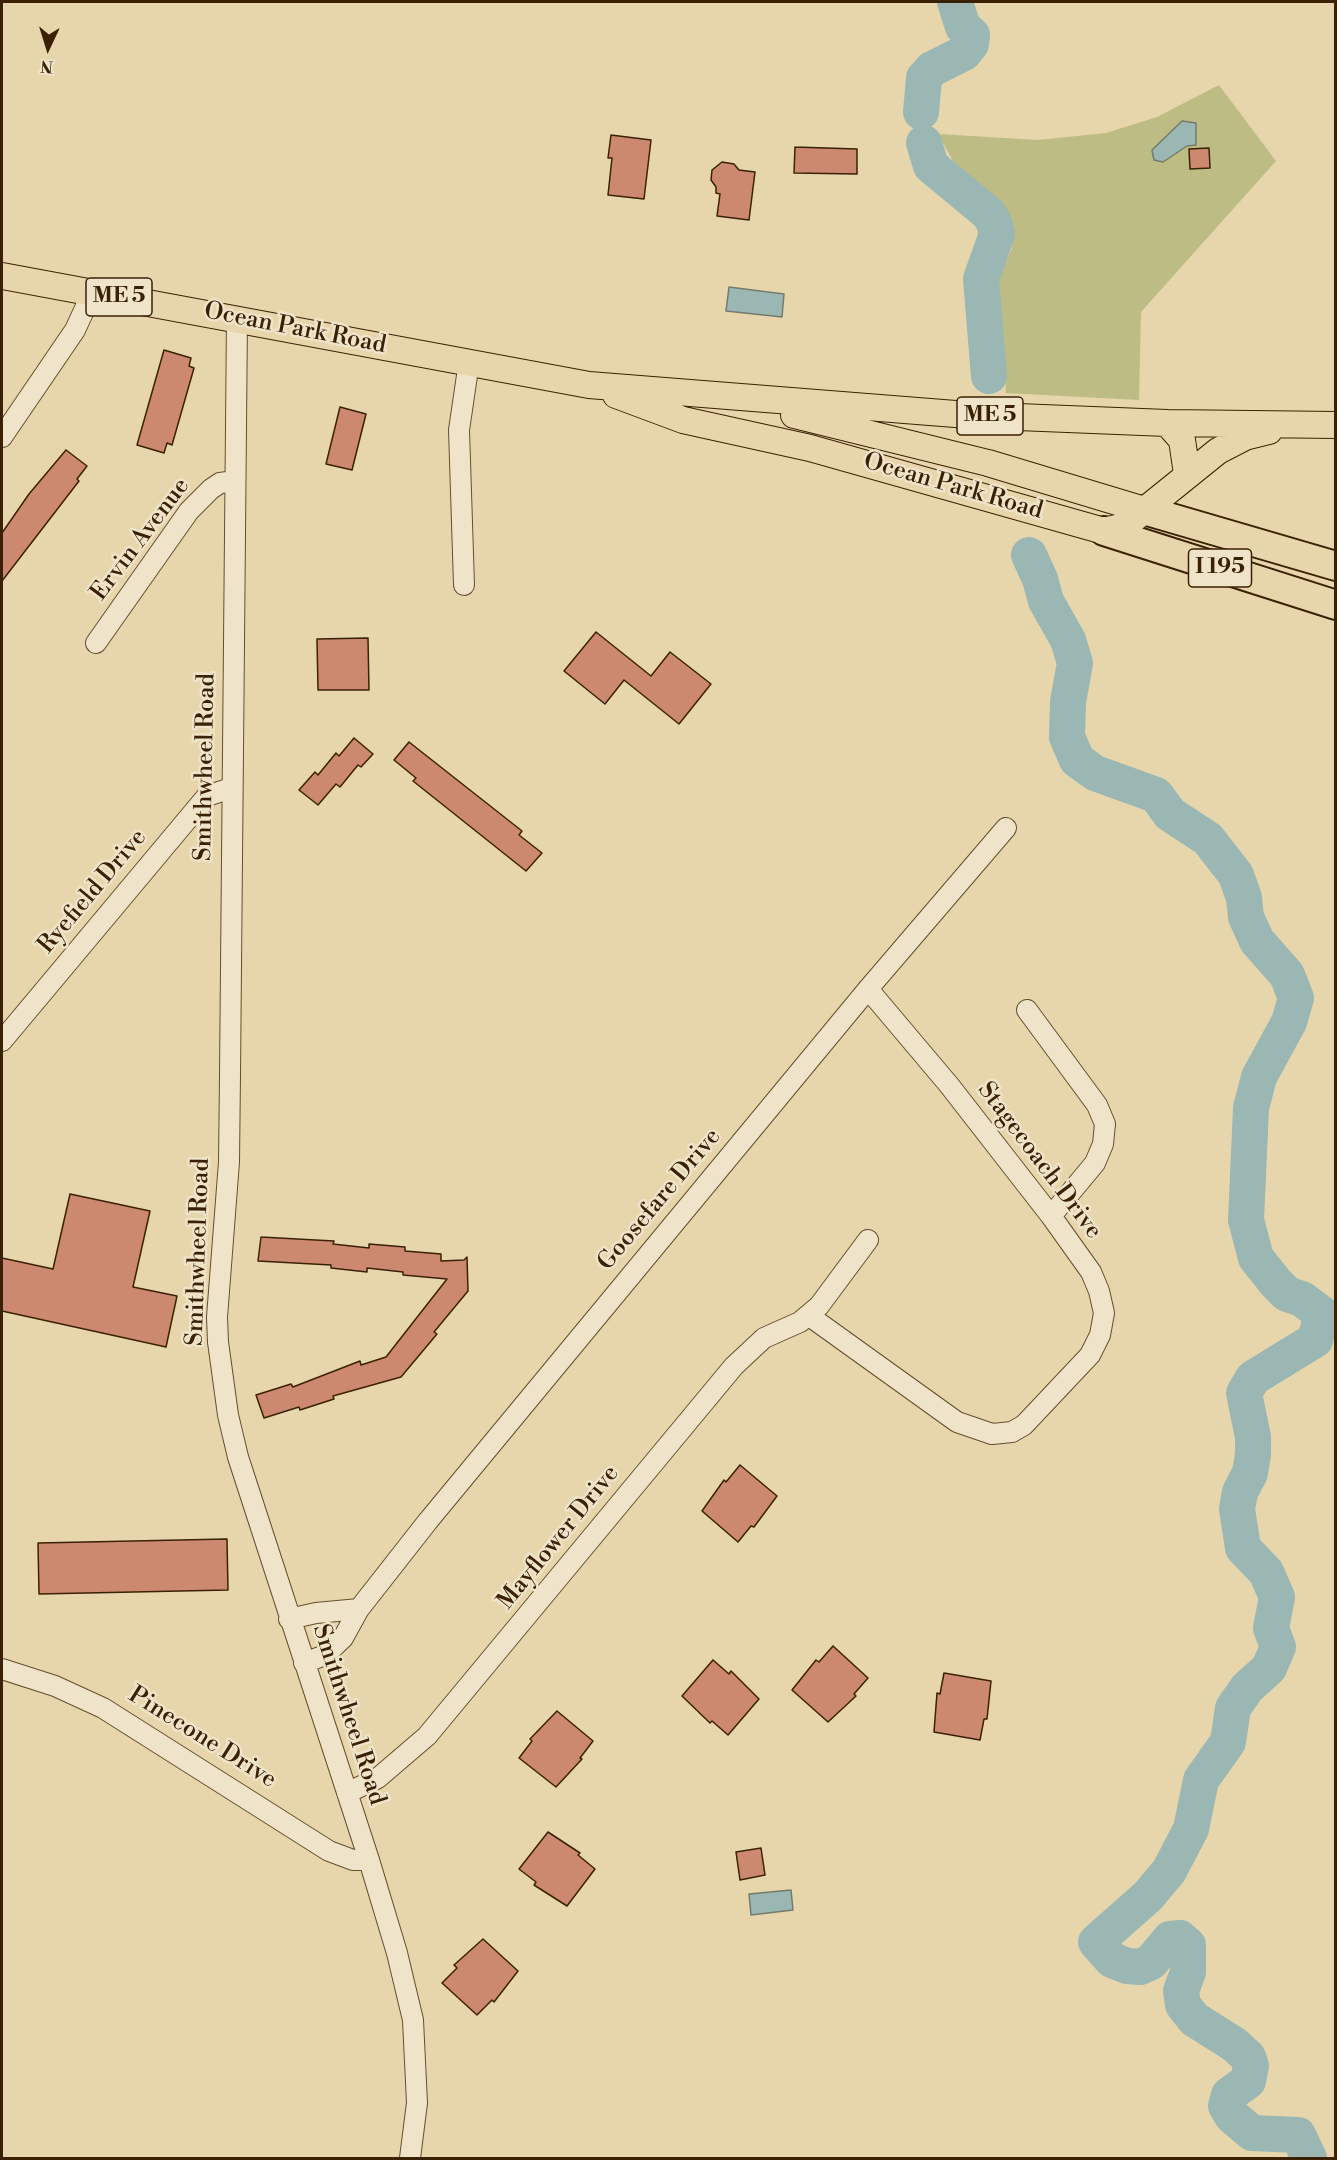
<!DOCTYPE html>
<html>
<head>
<meta charset="utf-8">
<style>
  body { margin:0 }
  #map { position:relative; width:1337px; height:2160px; overflow:hidden; background:#e7d6ac; font-family:"Libre Bodoni",serif }
  canvas { display:block }
  .frame { position:absolute; inset:0; border:3px solid #3b2103; pointer-events:none }
  .north { position:absolute; left:18px; top:18px; width:60px; height:60px; -webkit-text-stroke:4px #efe4c9; paint-order:stroke; rotate:184deg; font-size:16px; font-weight:700; line-height:24px; text-align:center; color:#3b2103 }
  .north::after { content:''; display:block; margin:auto; width:21px; height:27px; background:#3b2103; clip-path:polygon(50% 0,100% 100%,50% 72%,0 100%) }
</style>
</head>
<body>
<div id="map">
<canvas width="1337" height="2160"></canvas>
<div class="frame"></div>
<div class="north">N</div>
</div>
<script>
const g = document.querySelector('canvas').getContext('2d');
g.lineJoin = 'round';
function paint(path, color) { g.fillStyle = color; g.fill(path, 'evenodd'); }
const poly = rows => new Path2D(rows.map(r => 'M' + r).join(''));
function stroke(path, color, width, dash) { g.strokeStyle = color; g.lineWidth = width; g.lineCap = dash ? 'butt' : 'round'; g.setLineDash(dash || []); g.stroke(path); }
function drawText(font, color, halo, rows, align = 'center') {
  g.font = font + ' "Libre Bodoni",serif'; g.lineWidth = 5; g.setLineDash([]); g.textBaseline = 'middle'; g.strokeStyle = halo; g.fillStyle = color; for (const [text, x, y, turn = 0] of rows) {
    g.save(); g.translate(x, y); g.rotate((+turn || 0) * Math.PI / 180); g.textAlign = isNaN(turn) ? turn : align; if (halo) g.strokeText(text, 0, 0); g.fillText(text, 0, 0); g.restore();
  }
}
paint(poly([
  [1219,85,1276,161,1141,312,1139,400,1006,393,998,280,1012,248,1013,228,1007,212,963,179,938,134,1038,140,1106,133,1157,117]
]), '#bdbc84');
const water = poly([
  [1182,121,1196,123,1196,145,1187,146,1163,162,1154,160,1152,150,1182,121],
  [729,287,784,294,782,317,726,311,729,287],
  [791,1890,793,1910,751,1915,749,1894,791,1890]
]);
paint(water, '#9ab7b3');
stroke(water, '#747b6d', 1.5);
stroke(poly([
  [921,112,924,78,932,69,964,53,971,44,972,35,963,27,955,2],
  [924,143,931,166,989,214,994,223,997,234,981,279,989,376],
  [1029,555,1040,579,1046,601,1068,640,1075,663,1068,702,1067,737,1077,760,1095,773,1156,795,1170,814,1208,839,1236,875,1244,898,1246,917,1257,941,1287,975,1296,998,1289,1022,1259,1077,1251,1108,1246,1220,1256,1258,1276,1283,1287,1294,1302,1299,1322,1314,1315,1340,1253,1378,1244,1393,1253,1437,1253,1454,1250,1473,1240,1492,1237,1509,1243,1548,1266,1572,1277,1597,1271,1628,1278,1647,1269,1668,1247,1688,1233,1708,1228,1742,1201,1780,1191,1829,1169,1871,1148,1896,1096,1942,1112,1960,1127,1966,1140,1967,1151,1962,1170,1939,1180,1938,1188,1945,1188,1972,1181,1991,1183,2005,1194,2019,1235,2045,1248,2057,1251,2066,1248,2081,1229,2095,1226,2106,1232,2116,1252,2133,1298,2135,1309,2158]
]), '#9ab7b3', 36);
const building = poly([
  [611,135,651,140,644,199,608,195,612,158,608,158,611,135],
  [795,147,857,149,857,174,794,173,795,147],
  [1209,148,1210,168,1190,169,1189,149,1209,148],
  [722,162,734,164,739,170,755,172,749,220,717,216,720,194,716,193,716,187,711,180,712,170,722,162],
  [164,350,191,358,189,366,194,368,172,445,167,443,164,453,137,445,164,350],
  [340,407,366,414,352,470,326,464,340,407],
  [66,450,87,466,77,479,79,481,2,581,2,533,29,494,66,450],
  [596,632,651,676,670,652,711,684,679,724,624,680,605,704,564,671,596,632],
  [368,638,369,690,318,690,317,639,368,638],
  [354,738,373,754,361,767,358,765,340,787,336,784,318,805,299,790,315,772,318,775,336,753,339,756,354,738],
  [409,742,522,831,519,835,542,853,526,871,413,781,416,778,394,760,409,742],
  [70,1194,150,1211,133,1287,177,1296,166,1347,2,1311,2,1258,53,1269,70,1194],
  [261,1237,334,1241,333,1244,369,1248,369,1244,405,1247,405,1251,441,1254,441,1261,464,1260,467,1257,468,1291,434,1332,437,1334,401,1377,333,1396,334,1399,300,1410,299,1407,264,1418,256,1395,291,1384,293,1387,360,1361,361,1365,386,1357,447,1279,403,1275,403,1272,367,1268,367,1272,331,1268,331,1265,258,1261,261,1237],
  [740,1465,777,1496,754,1527,751,1526,738,1542,702,1511,724,1480,726,1482,740,1465],
  [227,1539,228,1590,39,1594,38,1543,227,1539],
  [833,1646,868,1678,854,1694,856,1696,828,1722,792,1690,816,1660,819,1662,833,1646],
  [713,1660,729,1674,731,1671,759,1699,728,1735,712,1721,710,1723,682,1696,713,1660],
  [944,1673,991,1681,987,1719,984,1719,980,1740,934,1732,937,1693,940,1694,944,1673],
  [557,1711,593,1741,580,1758,582,1759,556,1787,519,1758,532,1741,530,1739,557,1711],
  [548,1832,580,1853,578,1855,595,1869,567,1906,534,1885,536,1882,519,1869,548,1832],
  [761,1848,765,1875,740,1880,736,1852,761,1848],
  [483,1939,518,1971,494,2002,492,2000,477,2015,442,1983,457,1968,454,1965,483,1939]
]);
paint(building, '#cd8870');
stroke(building, '#3b2103', 1.5);
const minor = poly([
  [237,318,230,1075,229,1162,217,1317,218,1342,228,1415,238,1457,369,1860,397,1953,413,2020,417,2103,410,2158],
  [2,437,75,330,92,293],
  [464,585,459,430,469,362],
  [96,643,189,511,211,489,220,483,235,481],
  [1027,1010,1097,1105,1105,1124,1103,1144,1095,1163,1051,1216],
  [2,1041,207,796,231,788],
  [808,1315,957,1422,992,1434,1012,1432,1024,1425,1090,1355,1100,1335,1104,1313,1099,1291,1091,1272,1051,1216,949,1085,868,989],
  [289,1619,316,1613,359,1609],
  [304,1663,325,1655,343,1638,359,1609,428,1521,868,989,1006,828],
  [2,1669,55,1686,103,1708,329,1851,353,1860,369,1860],
  [347,1793,378,1778,427,1736,734,1366,764,1338,800,1322,819,1306,868,1240]
]);
const major = poly([
  [2,276,589,385,968,415,1167,423,1336,425],
  [616,395,683,420,810,448,1104,531,1125,526,1218,451,1245,437,1269,431],
  [794,415,988,463,1144,510],
  [1167,423,1182,440,1187,474]
]);
const highway = poly([
  [1144,510,1336,566],
  [1104,531,1336,605]
]);
stroke(minor, '#664e2d', 22);
stroke(major, '#3b2103', 28);
stroke(highway, '#3b2103', 32);
stroke(minor, '#efe4c9', 20);
stroke(major, '#e7d6ac', 26);
stroke(highway, '#e7d6ac', 28);
for (const [x, y, w] of [
  [119,297,66],
  [990,416,66],
  [1220,568,63]
]) { const box = new Path2D(); box.roundRect(x - w / 2, y - 19, w, 38, 4.5); g.fillStyle = '#efe4c9'; g.fill(box); stroke(box, '#3b2103', 1.5); }
drawText('bold 22px', '#3b2103', null, [
  ["ME 5",119,297],
  ["ME 5",990,416],
  ["I 195",1220,568]
]);
drawText('24px', '#3b2103', '#efe4c9', [
  ["Ocean Park Road",295,329,11],
  ["Ocean Park Road",953,487,16],
  ["Ervin Avenue",141,540,-53],
  ["Smithwheel Road",206,767,-89],
  ["Ryefield Drive",93,892,-50],
  ["Stagecoach Drive",1039,1161,53],
  ["Goosefare Drive",660,1200,-50],
  ["Smithwheel Road",199,1252,-88],
  ["Mayflower Drive",559,1538,-51],
  ["Smithwheel Road",348,1715,72],
  ["Pinecone Drive",202,1738,32]
]);
</script>
</body>
</html>
